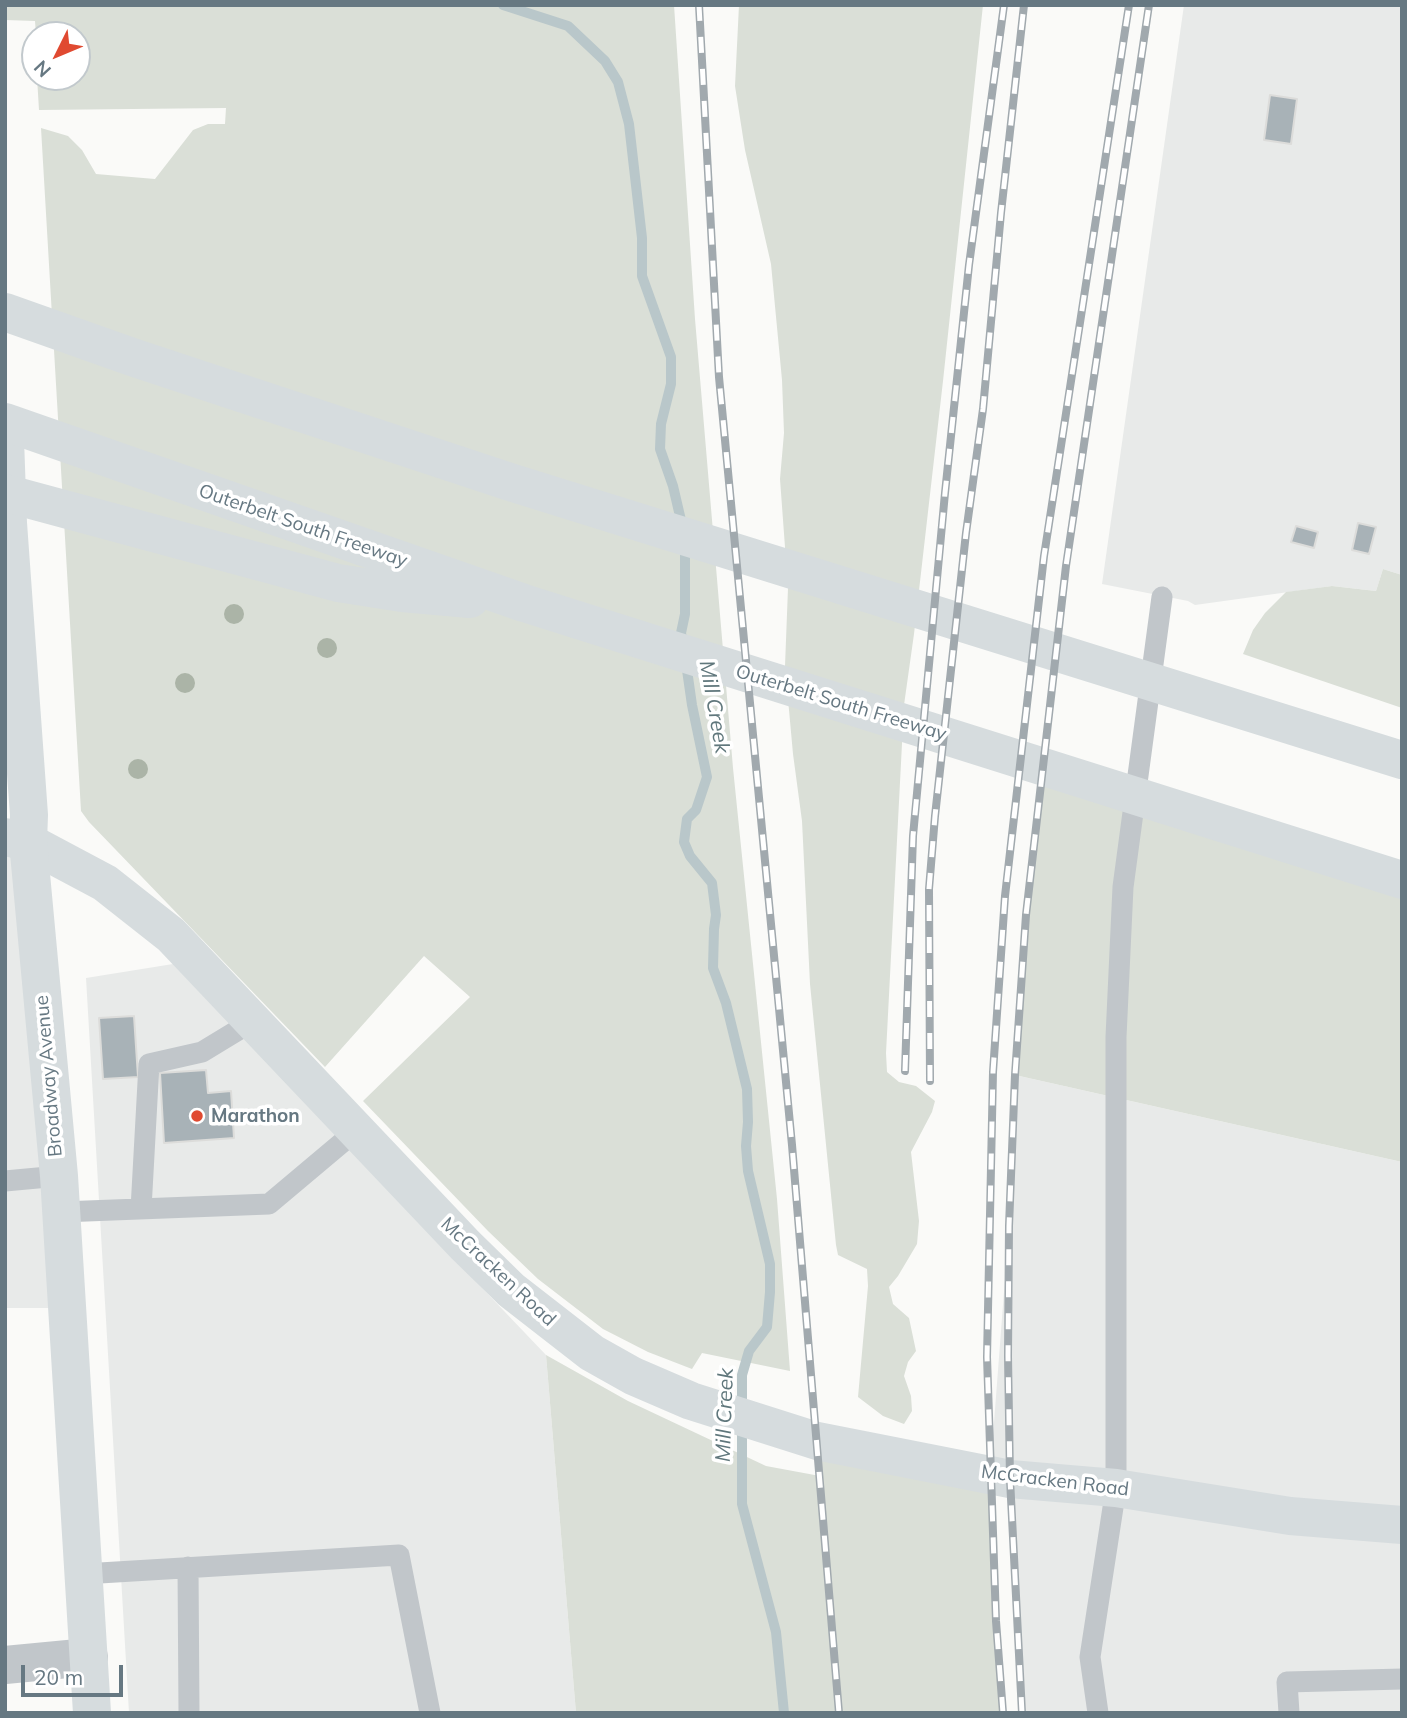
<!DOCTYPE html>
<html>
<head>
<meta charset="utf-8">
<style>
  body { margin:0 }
  #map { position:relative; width:1407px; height:1718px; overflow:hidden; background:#fafaf8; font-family:Mulish,sans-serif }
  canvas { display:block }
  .frame { position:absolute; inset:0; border:7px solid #667882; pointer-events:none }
  .north { position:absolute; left:21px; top:21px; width:70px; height:70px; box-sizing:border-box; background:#fff; border:2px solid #c2c9cd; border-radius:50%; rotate:227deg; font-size:19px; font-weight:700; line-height:28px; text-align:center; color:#667882 }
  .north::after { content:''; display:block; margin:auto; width:24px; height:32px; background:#e04a31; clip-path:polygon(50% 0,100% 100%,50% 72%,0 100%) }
  .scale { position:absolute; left:21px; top:1665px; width:102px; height:32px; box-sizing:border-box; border:4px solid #667882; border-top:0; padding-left:9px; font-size:21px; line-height:24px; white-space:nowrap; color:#667882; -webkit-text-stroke:5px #fff; paint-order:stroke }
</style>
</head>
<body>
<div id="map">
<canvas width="1407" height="1718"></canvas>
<div class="frame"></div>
<div class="north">N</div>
<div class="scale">20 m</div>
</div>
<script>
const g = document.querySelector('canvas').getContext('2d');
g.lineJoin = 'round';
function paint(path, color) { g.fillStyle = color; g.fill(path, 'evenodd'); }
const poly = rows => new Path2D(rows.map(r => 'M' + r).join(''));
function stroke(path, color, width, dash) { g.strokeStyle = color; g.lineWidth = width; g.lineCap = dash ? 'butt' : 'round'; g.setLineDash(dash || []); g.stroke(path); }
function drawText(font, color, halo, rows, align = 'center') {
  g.font = font + ' Mulish,sans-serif'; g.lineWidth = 7; g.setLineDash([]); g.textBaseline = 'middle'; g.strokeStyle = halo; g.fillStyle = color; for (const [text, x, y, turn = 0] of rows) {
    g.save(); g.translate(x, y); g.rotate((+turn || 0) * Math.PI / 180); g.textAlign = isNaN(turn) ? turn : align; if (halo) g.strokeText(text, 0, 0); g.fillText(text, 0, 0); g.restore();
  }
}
paint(poly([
  [1184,5,1402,5,1402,575,1383,569,1376,591,1332,586,1195,605,1188,601,1102,584],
  [5,837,28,842,67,1308,5,1308],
  [173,964,546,1355,576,1713,129,1713,86,978],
  [1015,1075,1402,1162,1402,1713,1022,1713,1010,1479,990,1475,1009,1226]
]), '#e8eae9');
paint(poly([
  [5,5,674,5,695,319,733,768,777,1199,790,1371,702,1353,692,1369,648,1352,603,1329,538,1279,488,1231,363,1101,470,997,424,956,325,1067,89,822,81,811,41,128,68,136,82,150,96,174,155,179,193,130,208,124,225,124,226,108,39,110,37,77,77,77,77,35,36,35,35,21,5,20],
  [739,5,983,5,943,381,914,634,904,705,886,1053,887,1072,899,1082,916,1086,935,1101,932,1112,911,1152,919,1221,917,1244,898,1276,889,1287,893,1304,909,1318,916,1351,908,1362,904,1376,911,1396,912,1411,904,1424,883,1416,858,1397,868,1286,867,1269,838,1255,836,1245,810,984,802,821,793,754,785,666,788,588,780,479,784,433,782,380,771,264,745,150,735,86],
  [1383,569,1402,575,1402,708,1243,654,1253,630,1265,613,1286,592,1332,586,1376,591],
  [1043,762,1402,880,1402,1162,1015,1075,1026,915],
  [546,1355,628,1401,766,1466,820,1476,817,1441,990,1475,1003,1713,576,1713]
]), '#dadfd7');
stroke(poly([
  [503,5,568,26,605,61,618,82,629,124,642,238,642,276,671,357,671,384,661,424,660,449,673,486,683,529],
  [683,644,681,633,685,614,685,545],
  [686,663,692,705,707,777,696,810,687,819,684,842,690,856,712,883,716,915,714,929,713,968,726,1003,747,1089,748,1122,746,1146,748,1171,770,1264,770,1292,767,1327,749,1351,742,1375,742,1409],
  [742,1426,742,1504,776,1632,784,1713]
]), '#b9c7ca', 10);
const building = poly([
  [1270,95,1297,99,1291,144,1264,140,1270,95],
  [1358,523,1376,527,1369,554,1352,550,1358,523],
  [1296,526,1318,532,1314,548,1291,542,1296,526],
  [134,1016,138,1077,103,1079,99,1018,134,1016],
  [206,1070,208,1093,231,1091,234,1138,164,1143,160,1073,206,1070]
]);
paint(building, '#a8b2b7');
stroke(building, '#dcdcda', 2);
stroke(poly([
  [5,1181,59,1176],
  [141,1209,149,1064,202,1052,253,1021],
  [61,1212,269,1204,357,1130],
  [188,1567,189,1713],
  [83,1574,399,1555,430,1713],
  [1098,1713,1090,1657,1116,1488,1116,1037,1123,887,1162,597],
  [1289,1713,1287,1682,1402,1679]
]), '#c1c6ca', 21);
stroke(poly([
  [5,1665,89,1657]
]), '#c1c6ca', 38);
stroke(poly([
  [5,837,28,842,105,883,171,935,465,1245,511,1290,592,1353,633,1376,691,1401,817,1441,1010,1479,1116,1488,1290,1516,1402,1525]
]), '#d6dcde', 38);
stroke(poly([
  [5,439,8,523,29,815,28,842,59,1176,92,1713]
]), '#d6dcde', 38);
stroke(poly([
  [5,312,132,357,510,482,1402,760],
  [5,422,524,603,1402,880],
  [5,493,338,583,402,593,470,599]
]), '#d6dcde', 38);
const rail = poly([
  [699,5,719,377,792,1145,839,1713],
  [905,1071,913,836,945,493,969,265,1004,5],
  [930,1081,929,889,935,816,966,533,983,409,1001,213,1024,5],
  [1003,1713,996,1621,987,1357,993,1072,1005,896,1044,556,1129,5],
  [1022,1713,1010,1479,1008,1356,1009,1226,1015,1075,1026,915,1066,566,1149,5]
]);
stroke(rail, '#a1a9ae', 8);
stroke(rail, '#fff', 5, [16]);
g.fillStyle = '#abb4a7';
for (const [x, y] of [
  [234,614],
  [327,648],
  [185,683],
  [138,769]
]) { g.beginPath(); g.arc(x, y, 10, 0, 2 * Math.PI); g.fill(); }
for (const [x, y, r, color] of [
  [197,1116,7,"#e04a31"]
]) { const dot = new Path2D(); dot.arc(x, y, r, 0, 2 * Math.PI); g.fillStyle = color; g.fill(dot); stroke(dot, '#fff', 2.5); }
drawText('19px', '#667882', '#fff', [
  ["Outerbelt South Freeway",303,526,19],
  ["Outerbelt South Freeway",841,703,17],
  ["Broadway Avenue",49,1076,-95],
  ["McCracken Road",498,1272,43],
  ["McCracken Road",1055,1481,7]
]);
drawText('bold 19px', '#667882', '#fff', [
  ["Marathon",211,1116]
], 'left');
drawText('italic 21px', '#60777c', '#fff', [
  ["Mill Creek",714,707,80],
  ["Mill Creek",725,1415,-88]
]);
</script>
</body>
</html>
